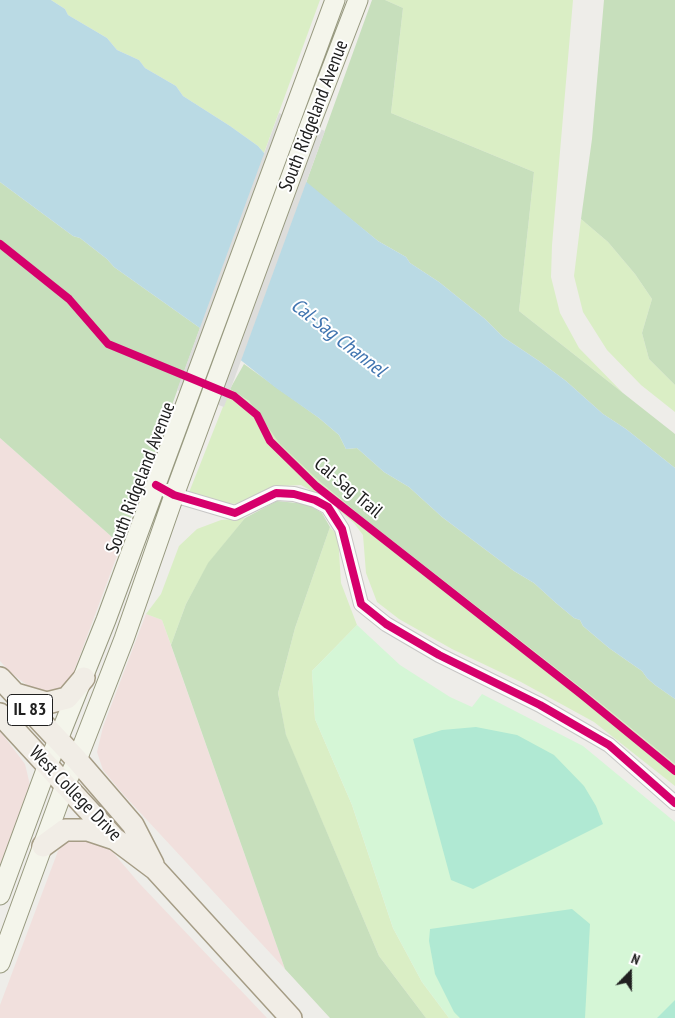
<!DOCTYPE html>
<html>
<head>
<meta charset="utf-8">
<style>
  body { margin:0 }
  #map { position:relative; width:675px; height:1018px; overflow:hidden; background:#eeede9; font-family:"PT Sans Narrow",sans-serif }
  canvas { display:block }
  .north { position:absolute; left:605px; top:948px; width:50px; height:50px; -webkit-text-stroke:4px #fff; paint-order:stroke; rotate:22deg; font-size:14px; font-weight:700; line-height:20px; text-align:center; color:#202020 }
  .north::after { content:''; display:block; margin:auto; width:18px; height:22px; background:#202020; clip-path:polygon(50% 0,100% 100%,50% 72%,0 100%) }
</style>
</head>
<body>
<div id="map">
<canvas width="675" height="1018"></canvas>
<div class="north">N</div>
</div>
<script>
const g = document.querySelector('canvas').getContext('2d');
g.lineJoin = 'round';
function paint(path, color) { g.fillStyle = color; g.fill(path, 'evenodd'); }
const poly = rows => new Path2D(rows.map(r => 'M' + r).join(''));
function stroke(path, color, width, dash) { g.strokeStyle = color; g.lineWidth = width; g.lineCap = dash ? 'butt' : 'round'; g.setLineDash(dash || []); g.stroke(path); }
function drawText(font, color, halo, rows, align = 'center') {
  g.font = font + ' "PT Sans Narrow",sans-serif'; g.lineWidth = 4; g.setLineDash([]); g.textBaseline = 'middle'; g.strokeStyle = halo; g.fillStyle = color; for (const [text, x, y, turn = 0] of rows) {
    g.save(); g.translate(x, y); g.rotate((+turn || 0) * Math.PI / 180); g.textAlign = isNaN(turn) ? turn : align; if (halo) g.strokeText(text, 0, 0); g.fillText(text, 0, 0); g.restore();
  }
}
paint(poly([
  [0,438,121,545,70,682,53,694,32,689,10,672,0,661],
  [146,614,162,620,285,969,122,793,103,770,97,752,103,727],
  [0,731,25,764,30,785,4,868,0,866],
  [93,839,110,849,139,883,267,1018,0,1018,0,1005,58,851,67,841]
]), '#f1e0dd');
paint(poly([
  [51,0,320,0,264,153,258,146,230,126,183,96,176,86,145,68,139,60,117,50,107,38,68,15,65,9],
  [385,0,573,0,552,245,551,277,560,313,579,348,623,393,519,311,534,172,391,113,403,8],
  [581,219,608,242,635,274,652,299,642,333,649,359,675,385,675,412,641,385,607,350,583,312,574,276],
  [230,389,249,401,264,421,318,480,362,517,594,698,675,764,675,786,594,722,521,682,452,649,399,619,377,602,366,573,363,535,354,523,326,499,301,485,282,486,238,504,219,503,188,495],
  [245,518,208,564,186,604,171,645,162,620,146,614,161,594,179,546,197,529,221,520],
  [330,527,338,536,341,583,357,625,312,671,315,719,352,805,393,928,422,982,449,1018,426,1018,379,956,286,736,278,693,295,628]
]), '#daeec5');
paint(poly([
  [372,0,385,0,403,8,391,113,534,172,519,311,675,434,675,468,626,429,603,414,566,381,539,361,503,337,485,319,439,282,410,263,406,257,378,241,306,183],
  [604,0,675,0,675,385,649,359,642,333,652,299,635,274,608,242,581,219,592,139],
  [0,182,73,236,80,238,107,259,114,267,200,328,121,545,0,438],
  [244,364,319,418,339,435,346,449,357,448,384,472,409,487,442,517,514,571,534,583,556,603,574,618,580,620,583,626,609,648,642,671,647,678,655,685,675,699,675,764,594,698,362,517,318,480,280,444,249,401,230,389],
  [277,501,307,504,322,513,330,527,295,628,278,693,286,735,379,956,426,1018,330,1018,285,969,171,645,186,604,208,563,245,518]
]), '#c7dfbc');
paint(poly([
  [357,625,400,665,450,697,472,707,482,694,583,746,675,822,675,1018,449,1018,422,982,393,928,352,805,315,719,312,671]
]), '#d5f6d6');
paint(poly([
  [476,727,517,735,554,755,584,786,596,806,603,824,473,889,451,880,413,739,442,730],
  [572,909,590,924,585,1018,460,1018,454,1012,435,974,429,941,430,929],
  [675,1000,675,1018,657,1018]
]), '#b0e9d3');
paint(poly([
  [0,0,51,0,65,9,68,15,107,38,117,50,139,60,145,68,176,86,183,96,230,126,258,146,264,153,292,170,378,241,406,257,410,263,439,282,485,319,503,337,539,361,566,381,603,414,626,429,675,468,675,699,655,685,647,678,642,671,609,648,583,626,580,620,574,618,556,603,534,583,514,571,442,517,409,487,384,472,357,448,346,449,339,435,319,418,276,388,200,328,114,267,107,259,80,238,73,236,0,182]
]), '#badae4');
paint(poly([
  [279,113,325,131,224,407,177,390]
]), '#dddddb');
const street = poly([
  [167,491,174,495,235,513,276,493,294,494,315,500,328,507,342,529,361,604,386,624,439,655,540,705,609,745,675,803]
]);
const secondary = poly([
  [0,895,47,767,106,620,335,0],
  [0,963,65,785,77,760,124,639,177,487,310,125,358,0]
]);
const primary = poly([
  [0,678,77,760,133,825,153,864],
  [16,694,47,703,67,698,84,678],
  [0,714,115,839,155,869,291,1018],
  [43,846,65,830,88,830,115,839]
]);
stroke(street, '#c7c6c5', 16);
stroke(secondary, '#97997f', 21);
stroke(primary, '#a59c85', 24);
stroke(street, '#fcfcfc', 14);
stroke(secondary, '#f4f5eb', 19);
stroke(primary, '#f1ede6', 21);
stroke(poly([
  [0,244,69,299,108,344,234,396,257,415,270,441,316,486,581,694,675,771],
  [156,485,174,495,235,513,276,493,294,494,315,500,328,507,342,529,361,604,386,624,439,655,540,705,609,745,675,803]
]), '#d6006c', 8);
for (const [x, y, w] of [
  [30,710,45]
]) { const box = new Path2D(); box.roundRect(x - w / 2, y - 15.5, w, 31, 4); g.fillStyle = '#fff'; g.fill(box); stroke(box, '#202020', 1); }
drawText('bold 18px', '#202020', null, [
  ["IL 83",30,710]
]);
drawText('19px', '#202020', '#fff', [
  ["South Ridgeland Avenue",314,116,-69],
  ["South Ridgeland Avenue",141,478,-69],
  ["Cal-Sag Trail",348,488,40],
  ["West College Drive",75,794,46]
]);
drawText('italic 20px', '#4175b0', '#fff', [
  ["Cal-Sag Channel",338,338,38]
]);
</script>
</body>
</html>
